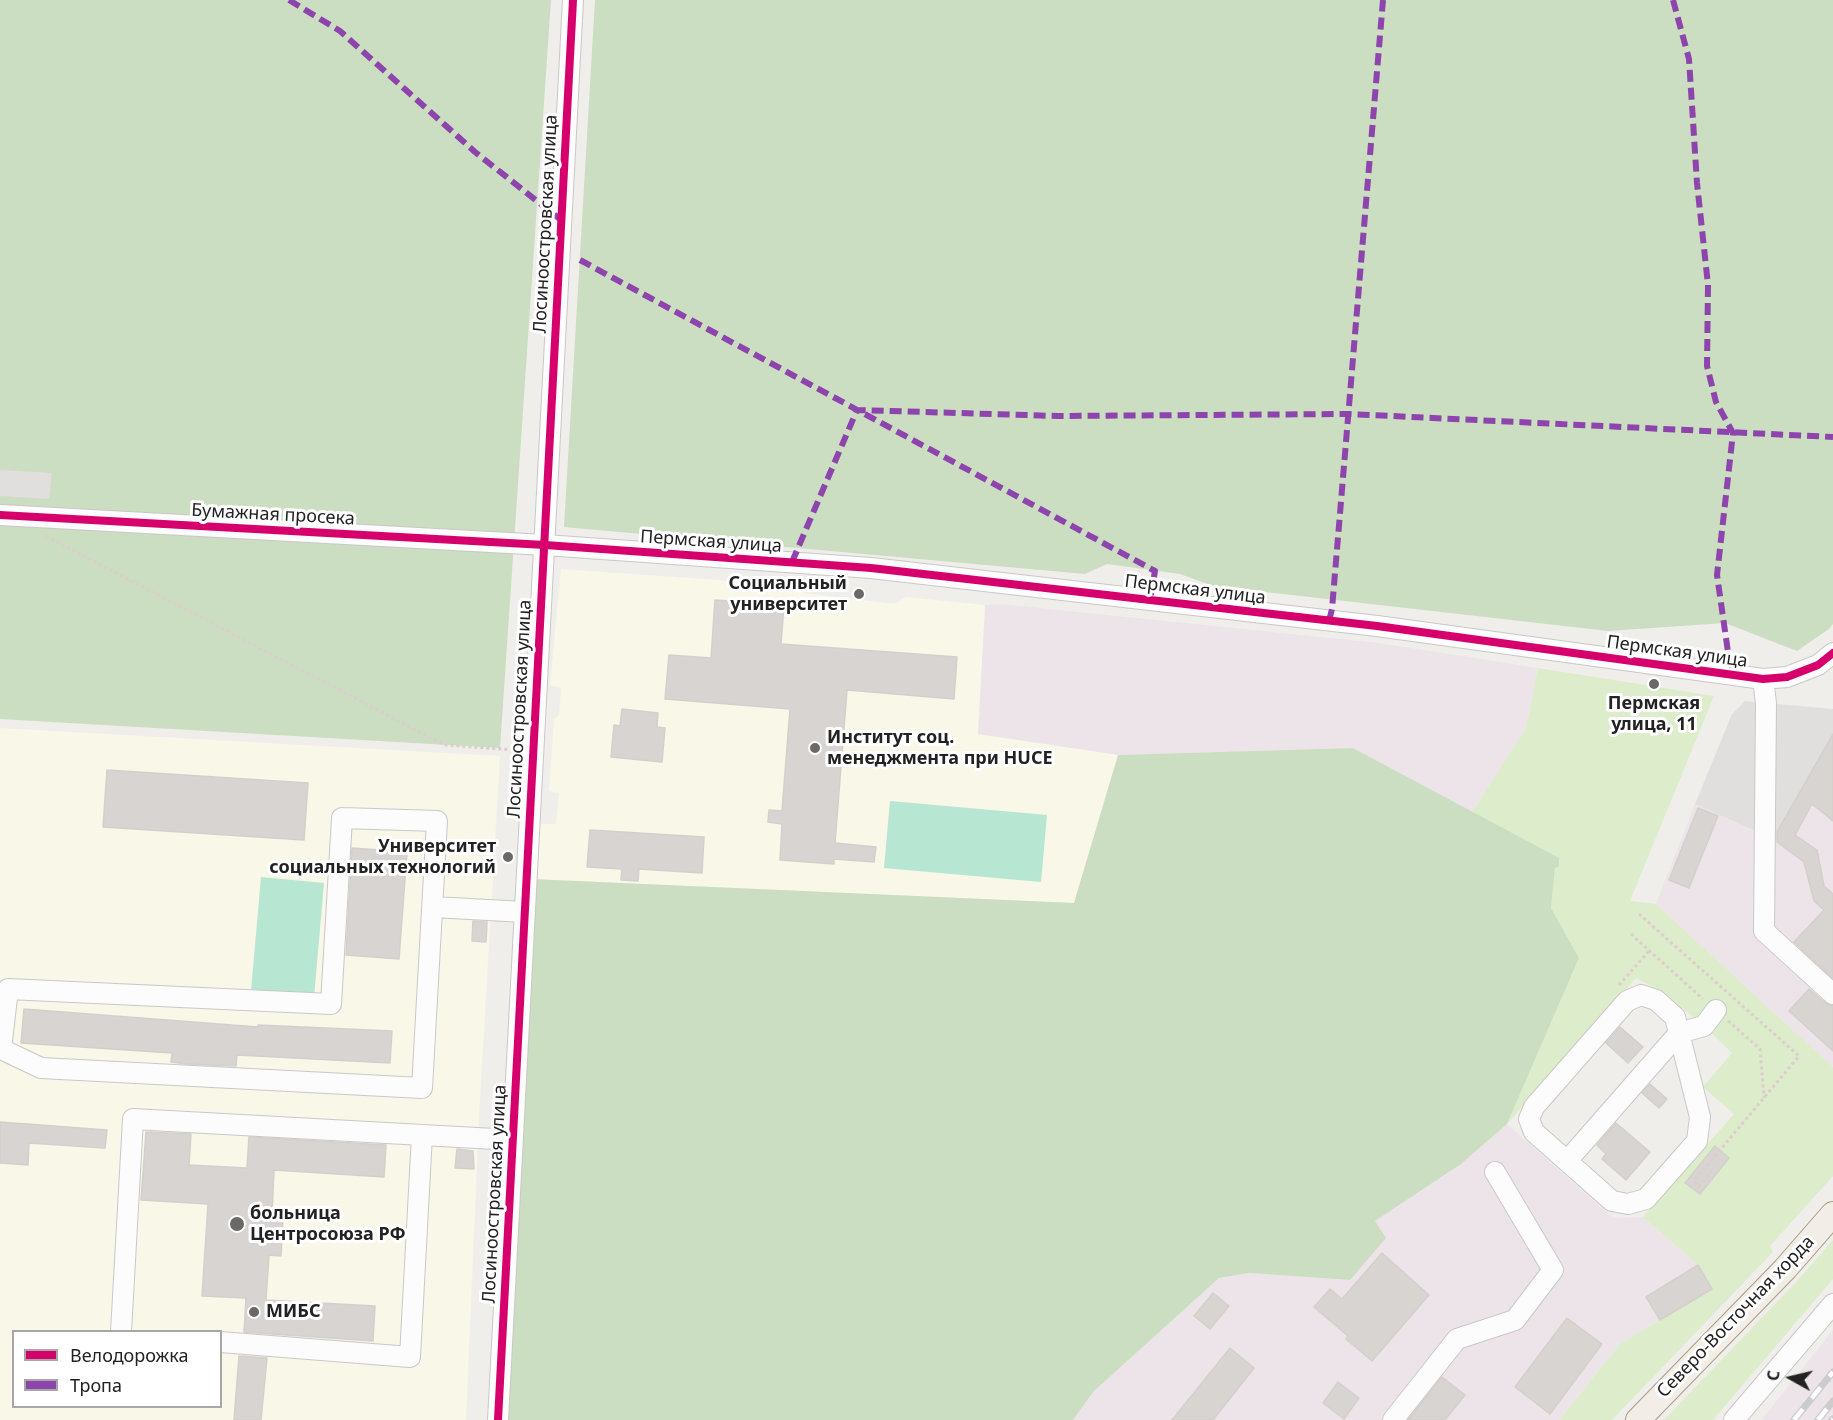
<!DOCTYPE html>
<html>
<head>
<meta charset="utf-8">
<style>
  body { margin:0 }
  #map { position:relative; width:1833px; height:1420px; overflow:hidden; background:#f0eeeb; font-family:"Noto Sans",sans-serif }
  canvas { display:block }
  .legend { position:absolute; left:12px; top:1330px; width:210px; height:78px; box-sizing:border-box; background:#fff; border:2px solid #a7a7a7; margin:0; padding:8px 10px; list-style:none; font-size:18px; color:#222 }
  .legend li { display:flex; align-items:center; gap:12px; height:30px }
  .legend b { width:30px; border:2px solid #a7a7a7 }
  .north { position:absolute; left:1761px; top:1348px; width:60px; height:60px; -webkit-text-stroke:4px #fff; paint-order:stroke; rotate:278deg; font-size:16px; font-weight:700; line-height:24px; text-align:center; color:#222 }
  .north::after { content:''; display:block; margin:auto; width:21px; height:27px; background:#222; clip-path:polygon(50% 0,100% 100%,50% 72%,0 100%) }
</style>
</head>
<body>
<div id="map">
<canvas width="1833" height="1420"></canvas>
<ul class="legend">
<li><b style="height:8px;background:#d6006c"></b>Велодорожка</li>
<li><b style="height:8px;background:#8e44ad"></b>Тропа</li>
</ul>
<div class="north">С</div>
</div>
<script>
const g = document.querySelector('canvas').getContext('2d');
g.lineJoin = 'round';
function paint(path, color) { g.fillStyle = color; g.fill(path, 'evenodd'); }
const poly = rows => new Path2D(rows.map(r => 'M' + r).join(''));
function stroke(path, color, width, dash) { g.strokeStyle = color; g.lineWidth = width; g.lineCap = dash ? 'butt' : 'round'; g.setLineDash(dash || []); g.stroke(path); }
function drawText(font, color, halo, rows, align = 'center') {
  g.font = font + ' "Noto Sans",sans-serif'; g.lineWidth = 6; g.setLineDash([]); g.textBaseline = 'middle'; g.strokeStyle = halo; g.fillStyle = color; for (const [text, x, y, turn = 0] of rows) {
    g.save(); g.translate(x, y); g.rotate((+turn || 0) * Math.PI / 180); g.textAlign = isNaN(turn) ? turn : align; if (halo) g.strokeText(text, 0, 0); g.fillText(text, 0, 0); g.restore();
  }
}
paint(poly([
  [1001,604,1379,643,1538,668,1526,728,1472,812,1353,748,1118,755,977,735,985,605],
  [1833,735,1833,1067,1656,904,1695,804,1773,839],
  [1507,1124,1613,1218,1643,1217,1698,1265,1712,1289,1621,1343,1559,1420,1073,1420,1093,1392,1219,1278,1249,1273,1350,1280,1374,1221,1461,1164],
  [1833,1330,1833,1420,1761,1420,1767,1413]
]), '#ede4e9');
paint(poly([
  [561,569,804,586,804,593,895,604,906,597,985,605,978,734,1118,755,1074,903,531,879,536,824,556,824,559,793,549,791,554,719,559,715,561,688,550,685],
  [0,728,500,756,479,1117,466,1420,0,1420],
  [14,1332,220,1332,220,1406,14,1406]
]), '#f8f7e8');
paint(poly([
  [1538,668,1714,696,1630,901,1656,904,1833,1067,1833,1176,1770,1246,1773,1252,1612,1420,1559,1420,1621,1343,1712,1289,1698,1265,1643,1217,1734,1114,1703,1087,1732,1053,1704,1026,1663,992,1636,978,1507,1124,1579,958,1551,908,1555,868,1472,812,1526,728],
  [1833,1240,1833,1279,1713,1420,1664,1420,1798,1280]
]), '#ddeccb');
paint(poly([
  [0,0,551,0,500,748,0,719],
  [595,0,1833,0,1833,624,1829,629,1797,651,1725,623,1608,631,1213,586,1180,574,1107,564,1085,574,564,527],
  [1353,748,1559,858,1559,866,1555,868,1551,908,1579,958,1507,1124,1461,1164,1375,1221,1386,1238,1350,1280,1249,1273,1219,1278,1093,1392,1073,1420,504,1420,531,879,1074,903,1118,755]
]), '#cbdec1');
paint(poly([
  [890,801,1047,815,1041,882,884,868],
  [261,877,324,883,314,997,251,991]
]), '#b7e6d2');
paint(poly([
  [0,470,52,473,49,499,0,496],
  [1745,701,1833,709,1833,735,1773,839,1695,804,1732,714]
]), '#e0dfde');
const building = poly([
  [715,600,784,605,781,644,957,657,954,699,847,690,835,843,876,847,874,862,834,859,834,864,780,860,782,824,768,822,769,810,782,811,790,709,665,699,669,655,711,658,715,600],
  [622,709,658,713,657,727,665,728,662,762,611,757,614,725,620,726,622,709],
  [1833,734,1833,821,1812,804,1795,835,1817,850,1824,886,1833,894,1833,978,1794,942,1824,910,1814,901,1804,862,1777,842,1777,832,1833,734],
  [107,770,308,783,304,840,103,827,107,770],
  [1698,808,1718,816,1689,888,1669,880,1698,808],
  [590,830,704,837,702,873,639,869,638,881,621,880,622,869,587,867,590,830],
  [352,848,407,852,399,959,346,955,352,848],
  [473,921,487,922,486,942,472,941,473,921],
  [1809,989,1825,1003,1833,1006,1833,1051,1789,1011,1809,989],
  [24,1009,258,1027,258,1025,392,1031,390,1063,237,1055,236,1066,187,1064,171,1062,172,1053,21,1043,24,1009],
  [1620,1027,1643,1047,1628,1063,1606,1043,1620,1027],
  [1650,1084,1667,1099,1659,1108,1642,1093,1650,1084],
  [0,1122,107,1130,105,1148,29,1143,28,1165,0,1163,0,1122],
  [1616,1123,1650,1152,1626,1180,1602,1159,1606,1154,1597,1145,1616,1123],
  [146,1132,191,1134,189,1165,247,1168,249,1137,386,1145,384,1177,274,1170,272,1213,283,1213,281,1256,269,1255,266,1300,375,1306,373,1341,244,1332,246,1298,202,1296,208,1204,141,1200,146,1132],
  [1715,1146,1729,1158,1700,1194,1685,1183,1715,1146],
  [457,1149,473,1151,474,1169,455,1168,457,1149],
  [1382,1253,1429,1295,1372,1361,1346,1339,1348,1336,1314,1307,1330,1289,1342,1299,1382,1253],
  [1698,1265,1712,1289,1660,1320,1646,1297,1698,1265],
  [1213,1293,1229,1306,1210,1329,1194,1316,1213,1293],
  [1567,1318,1602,1344,1550,1414,1515,1387,1567,1318],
  [1230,1348,1254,1368,1213,1420,1172,1420,1230,1348],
  [239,1356,267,1358,261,1420,234,1420,239,1356],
  [1442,1377,1465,1395,1445,1420,1408,1420,1442,1377],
  [1338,1382,1359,1398,1344,1419,1323,1403,1338,1382]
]);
paint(building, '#d7d4d2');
stroke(building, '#d3d0cc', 1.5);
const minor = poly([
  [0,515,545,545,871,568,1377,626,1763,679,1787,677,1818,665,1833,653],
  [1763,679,1766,703,1764,931,1833,994],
  [342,818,437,821,422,1088,41,1068,1,1049,8,989,331,1004,342,818],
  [433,907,525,912],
  [1641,995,1656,1000,1675,1017,1700,1117,1697,1141,1646,1199,1628,1204,1612,1201,1534,1132,1529,1119,1534,1107,1627,1001,1641,995],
  [1567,1161,1679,1033,1704,1026,1716,1010],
  [121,1332,133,1119,513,1140],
  [220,1342,410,1357,422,1135],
  [498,1420,573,0],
  [1393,1420,1457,1339,1515,1320,1553,1270,1495,1172],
  [1734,1420,1833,1304]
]);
const major = poly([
  [1638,1420,1785,1269,1833,1214]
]);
stroke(minor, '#c9c8c7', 22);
stroke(major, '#a79c86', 26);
stroke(poly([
  [46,536,444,745,515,750],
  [1639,914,1799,1056,1694,1181,1699,1186,1712,1171],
  [1631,934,1703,999],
  [1619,985,1649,951],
  [1728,1021,1760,1049,1764,1098]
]), '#dccecd', 3, [3, 3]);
stroke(minor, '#fdfcfc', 20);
stroke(major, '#f3ede7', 24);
const rail = poly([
  [1794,1420,1833,1372],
  [1818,1420,1833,1401],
  [1832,1420,1833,1419]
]);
stroke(rail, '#ccc', 7);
stroke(rail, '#fff', 4.5, [14]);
stroke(poly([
  [289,0,340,31,475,152,561,220],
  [1673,0,1689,59,1697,183,1708,285,1707,366,1716,402,1733,433,1717,575,1729,659,1735,675],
  [580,260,1155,571,1150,600],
  [792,562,857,410,1058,416,1349,414,1833,437],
  [1329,621,1332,609,1383,0]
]), '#8e44ad', 6, [12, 6]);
stroke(poly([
  [0,515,545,545,871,568,1377,626,1763,679,1787,677,1818,665,1833,653],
  [498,1420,573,0]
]), '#d6006c', 8);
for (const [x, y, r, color] of [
  [859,594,6,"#6a6968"],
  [1654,684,6,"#6a6968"],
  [815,748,6,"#6a6968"],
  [508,857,6,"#6a6968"],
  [237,1224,8,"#6a6968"],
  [254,1312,6,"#6a6968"]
]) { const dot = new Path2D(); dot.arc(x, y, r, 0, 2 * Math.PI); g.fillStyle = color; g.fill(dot); stroke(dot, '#fff', 2); }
drawText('18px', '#222', '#fff', [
  ["Лосиноостровская улица",546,224,-87],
  ["Бумажная просека",273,515,3],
  ["Пермская улица",711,542,4],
  ["Пермская улица",1195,590,7],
  ["Пермская улица",1677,652,8],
  ["Лосиноостровская улица",520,709,-87],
  ["Лосиноостровская улица",495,1194,-87],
  ["Северо-Восточная хорда",1736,1317,-46]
]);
drawText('bold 18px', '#222', '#fff', [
  ["Социальный",847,584,"right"],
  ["университет",847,605,"right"],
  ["Пермская",1654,704,"center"],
  ["улица, 11",1654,725,"center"],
  ["Институт соц.",827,738],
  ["менеджмента при HUCE",827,759],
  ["Университет",496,847,"right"],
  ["социальных технологий",496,868,"right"],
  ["больница",250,1214],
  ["Центросоюза РФ",250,1235],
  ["МИБС",266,1312]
], 'left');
</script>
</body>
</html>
